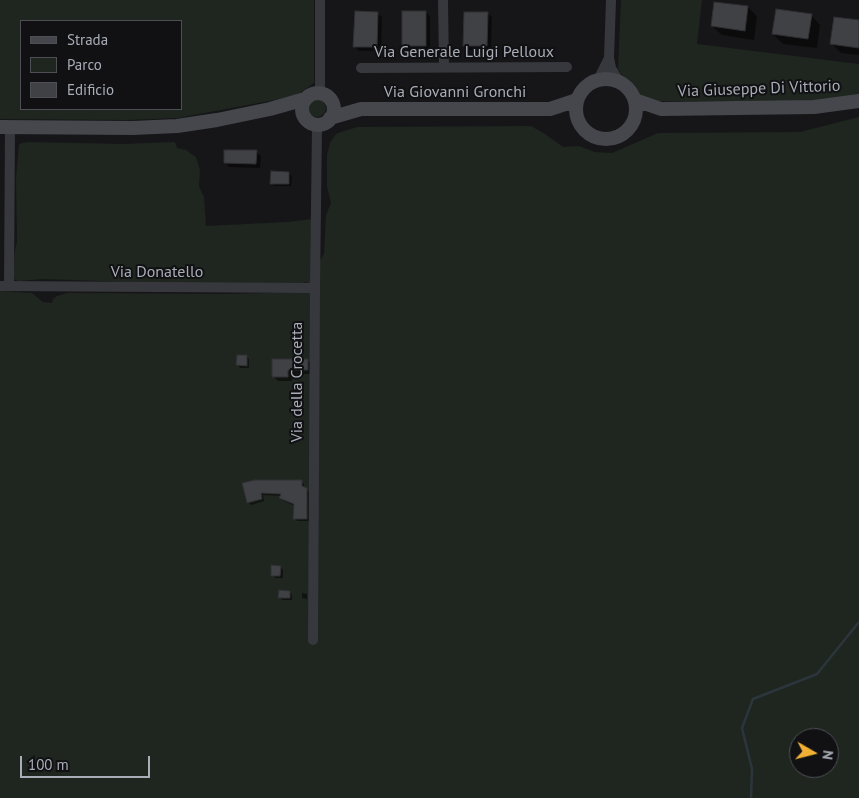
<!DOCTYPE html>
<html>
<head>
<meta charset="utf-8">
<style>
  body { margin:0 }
  #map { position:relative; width:859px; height:798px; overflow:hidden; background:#161618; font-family:"PT Sans",sans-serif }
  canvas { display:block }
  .legend { position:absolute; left:20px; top:20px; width:162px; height:90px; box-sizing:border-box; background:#111113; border:1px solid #4d4f55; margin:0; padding:6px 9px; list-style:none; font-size:15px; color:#a8adb8 }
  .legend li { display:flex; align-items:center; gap:10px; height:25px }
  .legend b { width:25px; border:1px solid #4d4f55 }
  .north { position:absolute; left:789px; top:728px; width:50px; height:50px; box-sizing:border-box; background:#111113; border:1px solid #4d4f55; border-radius:50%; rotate:98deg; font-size:14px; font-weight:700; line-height:20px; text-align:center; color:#a8adb8 }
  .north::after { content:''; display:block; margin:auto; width:18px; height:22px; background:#f2b134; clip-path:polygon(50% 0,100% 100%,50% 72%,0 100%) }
  .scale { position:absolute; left:20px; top:756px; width:130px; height:22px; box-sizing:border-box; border:2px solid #a8adb8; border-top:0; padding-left:6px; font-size:15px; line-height:18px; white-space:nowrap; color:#a8adb8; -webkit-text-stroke:4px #111113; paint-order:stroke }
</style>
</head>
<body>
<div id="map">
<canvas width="859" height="798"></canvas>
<ul class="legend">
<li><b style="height:6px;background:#45474d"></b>Strada</li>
<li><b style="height:14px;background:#1e261f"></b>Parco</li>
<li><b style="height:14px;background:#404145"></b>Edificio</li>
</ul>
<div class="north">N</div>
<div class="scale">100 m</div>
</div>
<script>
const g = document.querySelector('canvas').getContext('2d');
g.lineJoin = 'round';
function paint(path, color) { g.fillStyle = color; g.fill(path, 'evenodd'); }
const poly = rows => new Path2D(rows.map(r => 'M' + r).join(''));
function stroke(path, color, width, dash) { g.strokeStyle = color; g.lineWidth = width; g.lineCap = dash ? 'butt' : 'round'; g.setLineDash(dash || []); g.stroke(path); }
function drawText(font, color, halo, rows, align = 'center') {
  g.font = font + ' "PT Sans",sans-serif'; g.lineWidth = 4; g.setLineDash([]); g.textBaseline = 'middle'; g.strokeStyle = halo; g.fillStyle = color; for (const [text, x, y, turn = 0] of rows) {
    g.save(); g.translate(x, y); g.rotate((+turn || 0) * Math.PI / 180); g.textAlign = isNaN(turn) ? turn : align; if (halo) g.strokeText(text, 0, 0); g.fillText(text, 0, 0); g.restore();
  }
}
paint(poly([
  [0,0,314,0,314,83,296,96,178,118,127,120,0,119],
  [21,21,181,21,181,109,21,109],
  [621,0,702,0,697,44,859,64,859,94,816,101,647,101,641,96,635,88,623,76,618,69],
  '308 108a9 9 0 1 1 18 0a9 9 0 1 1-18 0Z',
  [859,117,859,798,0,798,0,291,32,293,43,302,52,303,53,299,57,296,67,293,228,294,299,292,307,281,300,285,235,286,44,279,19,281,13,279,15,251,17,241,16,178,19,144,27,142,123,144,175,142,177,148,186,150,196,157,200,170,199,186,204,197,206,226,287,222,312,219,313,272,324,254,326,215,331,203,327,187,327,155,330,143,336,134,347,130,358,127,531,126,545,134,563,147,579,146,595,152,612,153,658,133,800,132],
  [799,738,829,738,829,768,799,768]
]), '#1e261f');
paint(poly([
  [748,7,757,16,754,40,722,35,712,26],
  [425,12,430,16,430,50,407,50,403,46],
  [377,13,382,17,381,51,359,51,355,47],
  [487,13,492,17,491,50,469,50,464,46],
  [811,15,820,25,817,48,783,44,773,34],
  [859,22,859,55,841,53,831,43],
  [256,152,261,156,260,168,229,167,225,162],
  [289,173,292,176,291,186,274,186,271,183],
  [246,356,249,359,249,368,240,368,238,365],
  [307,360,312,364,312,374,292,374,292,381,278,381,274,377],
  [301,482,304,484,304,488,309,492,309,521,297,521,295,518,295,506,284,501,281,498,282,496,263,495,264,501,251,505,248,502,244,484],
  [281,567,283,570,283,578,275,578,272,575],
  [290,592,292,595,292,600,282,600,280,598],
  [302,593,307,594,307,599,302,598]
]), '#0007');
stroke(poly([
  [751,798,752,769,742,728,753,699,817,674,859,622]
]), '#2c353c', 2.5);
const building = poly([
  [714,2,748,6,745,31,711,26,714,2],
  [776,9,812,14,808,39,772,34,776,9],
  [355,11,378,12,377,47,353,47,355,11],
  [402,11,426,11,426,46,402,46,402,11],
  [464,12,488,12,487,46,463,46,464,12],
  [834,17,859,20,859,48,830,44,834,17],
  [224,150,257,150,256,164,224,163,224,150],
  [271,171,289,172,289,184,270,184,271,171],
  [237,355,247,355,247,366,236,365,237,355],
  [272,359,308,359,308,370,288,370,288,377,272,377,272,359],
  [255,480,302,480,302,486,307,488,307,519,293,519,294,504,279,498,281,494,261,493,262,499,247,503,242,483,255,480],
  [271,565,281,566,280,576,271,576,271,565],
  [279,590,290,591,290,598,278,598,279,590]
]);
paint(building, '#404145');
stroke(building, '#303034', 1);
stroke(poly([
  [320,0,320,93],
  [443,0,444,67],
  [611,0,609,58,611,68,619,81],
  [361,68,567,67],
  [598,80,609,58],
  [0,286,315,288],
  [9,286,10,127],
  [313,640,315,288,317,125]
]), '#37383d', 10);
stroke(poly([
  '576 109a30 30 0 1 1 60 0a30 30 0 1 1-60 0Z',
  '302 109a16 16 0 1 1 32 0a16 16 0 1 1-32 0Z',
  [635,100,661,109,814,107,859,101],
  [330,118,361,109,550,109,577,100],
  [0,127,133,128,177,126,217,120,270,109,305,99]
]), '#45474d', 14);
drawText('16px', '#a8adb8', '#111113', [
  ["Via Generale Luigi Pelloux",464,52],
  ["Via Giuseppe Di Vittorio",759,89,-2],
  ["Via Giovanni Gronchi",455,92],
  ["Via Donatello",157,272],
  ["Via della Crocetta",297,382,-90]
]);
</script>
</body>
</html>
